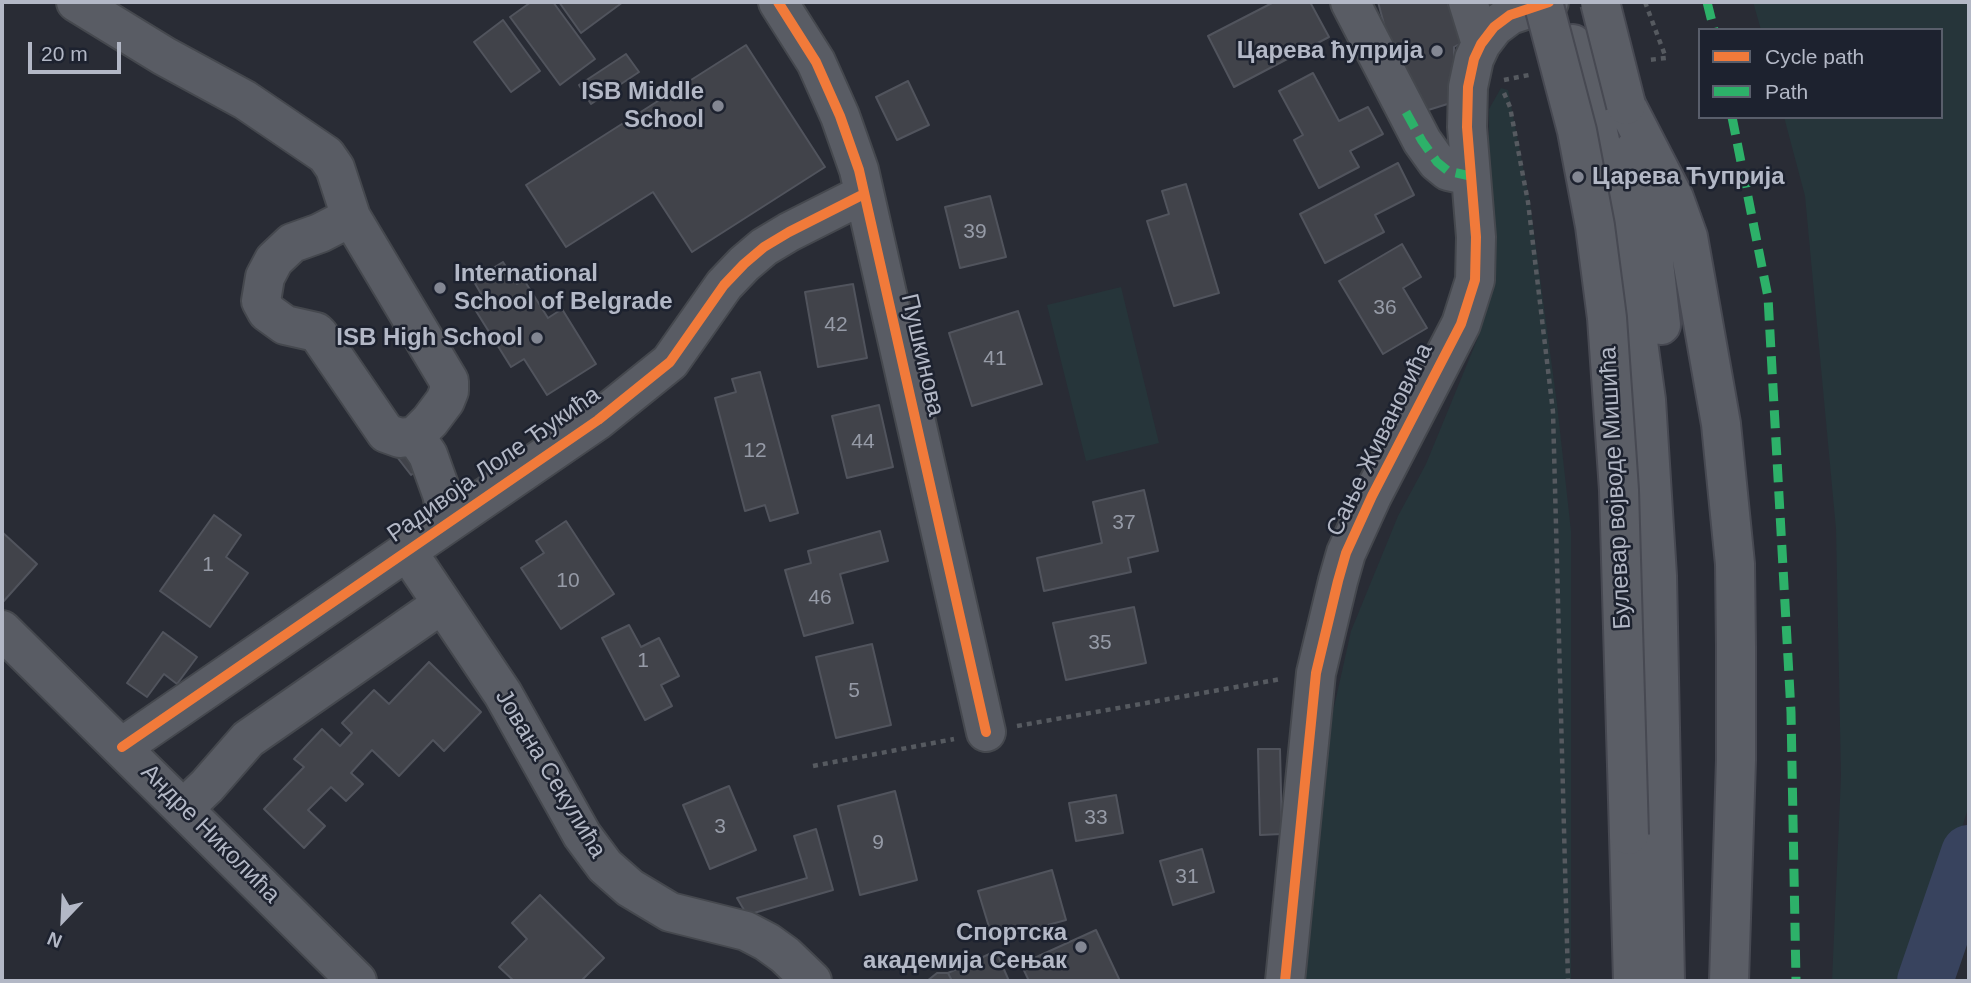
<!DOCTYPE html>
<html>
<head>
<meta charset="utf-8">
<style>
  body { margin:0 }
  #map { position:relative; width:1971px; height:983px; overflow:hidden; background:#292c35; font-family:Helvetica,sans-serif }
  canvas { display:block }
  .frame { position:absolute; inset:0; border:4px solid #b3b8c6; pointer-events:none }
  .legend { position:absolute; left:1698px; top:28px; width:245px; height:91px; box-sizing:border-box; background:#1d222f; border:2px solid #595e6b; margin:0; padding:9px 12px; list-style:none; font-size:21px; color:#b3b8c6 }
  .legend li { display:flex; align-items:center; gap:14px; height:35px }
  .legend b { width:35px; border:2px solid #595e6b }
  .north { position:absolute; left:28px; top:885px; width:70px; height:70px; -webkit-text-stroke:5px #1d222f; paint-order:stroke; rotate:203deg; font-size:19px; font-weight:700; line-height:28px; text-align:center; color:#b3b8c6 }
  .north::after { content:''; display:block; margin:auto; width:24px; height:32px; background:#b3b8c6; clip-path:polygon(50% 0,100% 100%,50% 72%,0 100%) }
  .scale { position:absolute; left:28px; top:42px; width:93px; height:32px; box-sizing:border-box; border:4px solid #b3b8c6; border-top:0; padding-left:9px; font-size:21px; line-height:24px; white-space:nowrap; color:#b3b8c6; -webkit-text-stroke:5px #1d222f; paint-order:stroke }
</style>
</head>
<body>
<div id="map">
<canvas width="1971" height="983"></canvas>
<div class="frame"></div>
<ul class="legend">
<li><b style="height:9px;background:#f17a3a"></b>Cycle path</li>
<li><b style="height:9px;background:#2db169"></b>Path</li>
</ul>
<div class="north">N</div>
<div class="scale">20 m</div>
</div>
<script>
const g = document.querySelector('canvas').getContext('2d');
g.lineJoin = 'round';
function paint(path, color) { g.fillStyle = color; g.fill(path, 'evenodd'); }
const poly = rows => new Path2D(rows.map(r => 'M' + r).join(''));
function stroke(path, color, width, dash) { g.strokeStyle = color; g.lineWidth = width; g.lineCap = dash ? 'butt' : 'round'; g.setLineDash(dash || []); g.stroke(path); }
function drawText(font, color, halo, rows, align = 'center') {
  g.font = font + ' Helvetica,sans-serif'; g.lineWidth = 5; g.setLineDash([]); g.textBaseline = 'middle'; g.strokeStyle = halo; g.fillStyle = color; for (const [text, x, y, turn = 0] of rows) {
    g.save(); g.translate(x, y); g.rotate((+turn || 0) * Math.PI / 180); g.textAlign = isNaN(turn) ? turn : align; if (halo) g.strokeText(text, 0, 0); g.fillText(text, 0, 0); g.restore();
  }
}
paint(poly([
  [1753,2,1969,2,1969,806,1911,981,1832,981,1841,776,1836,529,1805,196,1784,117,1941,117,1941,30,1761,30],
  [1501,88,1508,90,1530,203,1557,404,1571,531,1571,981,1300,981,1330,725,1351,631,1398,516,1426,464,1479,335,1489,210,1489,109],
  [1121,287,1159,443,1086,461,1047,305]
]), '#26353a');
stroke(poly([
  [1925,981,1969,853]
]), '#38435e', 56);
const building = poly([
  [531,2,553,2,595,59,560,85,510,17,531,2],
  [559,2,623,2,581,33,559,2],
  [1274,2,1310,2,1329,37,1234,87,1208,36,1274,2],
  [1378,2,1447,2,1463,42,1454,47,1454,102,1425,111,1385,28,1378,2],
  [503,20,540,71,511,92,474,42,503,20],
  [746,45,825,167,692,252,653,192,566,247,526,185,746,45],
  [626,54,639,72,591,104,579,85,626,54],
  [1313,73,1339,121,1368,107,1383,134,1350,151,1359,167,1319,188,1294,140,1303,135,1279,91,1313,73],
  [908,81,929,125,897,140,876,97,908,81],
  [1398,163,1414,195,1375,215,1384,232,1325,263,1300,214,1398,163],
  [1186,184,1219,293,1174,306,1147,221,1169,214,1162,191,1186,184],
  [990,196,1006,257,960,268,945,207,990,196],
  [1402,244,1421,277,1403,288,1427,328,1383,354,1339,281,1402,244],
  [503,262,517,284,524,280,548,318,562,309,596,364,547,395,524,359,511,367,476,311,487,304,473,280,503,262],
  [853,284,867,358,818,367,805,292,853,284],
  [1018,311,1042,384,972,406,949,333,1018,311],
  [760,372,798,513,770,521,765,505,745,511,715,398,736,392,732,379,760,372],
  [879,405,893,467,847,478,832,416,879,405],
  [410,448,424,466,411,475,397,457,410,448],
  [1144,490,1158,551,1128,558,1131,572,1044,591,1037,558,1102,543,1093,502,1144,490],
  [214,515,241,535,226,557,248,573,210,627,160,591,214,515],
  [566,521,614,594,561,629,521,568,544,553,536,541,566,521],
  [880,531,888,561,840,574,853,623,804,636,785,570,811,563,808,551,880,531],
  [2,532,37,564,2,603,2,532],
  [1134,607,1146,663,1066,680,1053,623,1134,607],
  [629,625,641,647,659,638,679,676,661,685,672,706,645,720,602,638,629,625],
  [163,632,197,657,177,684,164,674,147,697,127,683,163,632],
  [872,644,891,725,836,738,816,657,872,644],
  [429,662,481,712,444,751,433,740,399,776,372,750,351,773,363,784,346,801,331,787,308,810,325,826,304,848,264,809,304,767,294,759,322,729,340,746,352,733,342,723,374,690,389,704,429,662],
  [1258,749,1280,749,1282,834,1260,835,1258,749],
  [729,786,756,850,710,869,683,805,729,786],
  [895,791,917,880,860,895,838,806,895,791],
  [1116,795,1123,833,1076,841,1069,803,1116,795],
  [816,829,833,890,747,915,737,898,807,878,794,836,816,829],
  [1202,849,1214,892,1173,905,1160,861,1202,849],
  [1052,870,1066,920,993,940,978,891,1052,870],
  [540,895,604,958,581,981,514,981,499,967,527,939,512,923,540,895],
  [1096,930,1120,981,1029,981,1021,964,1096,930],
  [996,951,1009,981,952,981,948,973,996,951],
  [937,973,948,973,952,981,927,981,937,973]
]);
paint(building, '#41434a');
stroke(building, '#51545d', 2);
const minor = poly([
  [76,2,164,56,245,100,326,155,335,168,351,217,449,381,449,391,445,401,430,421,415,436,428,455,442,494,448,523],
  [778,2,816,62,840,116,859,170,986,732],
  [1350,2,1422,141,1437,162,1448,171,1470,176],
  [1468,2,1481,44],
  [351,217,320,233,292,243,274,260,265,277,261,301,267,312,285,325,316,332,319,335,386,433,400,438,415,436],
  [407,551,503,694,582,835,605,866,630,888,670,912,746,931,767,942,785,955,812,981],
  [2,630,357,981],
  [122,747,598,420,670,362,724,285,744,264,764,247,789,232,864,194],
  [184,808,207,786,248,739,442,604],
  [1285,981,1316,673,1338,581,1346,553,1372,496,1461,324,1475,280,1476,237,1467,127,1468,87,1474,59,1481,44,1494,27,1510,15,1549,2]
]);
const major = poly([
  [1573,44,1598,132,1614,201,1632,298,1646,400,1657,576,1665,981],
  [1626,105,1674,198,1688,237,1721,424,1735,564,1736,647,1736,760,1729,981],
  [1635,149,1653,254,1661,325],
  [1629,835,1633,981]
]);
stroke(minor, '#45484e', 42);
stroke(major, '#474952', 42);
stroke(poly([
  [1645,2,1666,58,1648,60],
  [1504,80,1529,75],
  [1504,93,1510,107,1528,202,1553,412,1568,981],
  [1017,726,1281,679],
  [813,766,954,739]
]), '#565a60', 4.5, [5, 5]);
stroke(minor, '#595c64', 38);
stroke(major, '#5b5e66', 38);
const majorBridge = poly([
  [1543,2,1577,131,1595,226,1607,318,1619,490,1629,835],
  [1600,2,1626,105]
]);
stroke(majorBridge, '#474952', 42, []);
stroke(majorBridge, '#5b5e66', 38);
stroke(poly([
  [1707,2,1714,30],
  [1406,112,1422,141,1437,162,1448,171,1470,176],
  [1732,117,1768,297,1791,712,1796,981]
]), '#2db169', 9, [18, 9]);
stroke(poly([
  [778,2,816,62,840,116,859,170,986,732],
  [122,747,598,420,670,362,724,285,744,264,764,247,789,232,864,194],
  [1285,981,1316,673,1338,581,1346,553,1372,496,1461,324,1475,280,1476,237,1467,127,1468,87,1474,59,1481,44,1494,27,1510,15,1549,2]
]), '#f17a3a', 10);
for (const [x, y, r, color] of [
  [1437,51,7,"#838793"],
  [718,106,7,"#838793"],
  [1578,177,7,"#838793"],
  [440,288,7,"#838793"],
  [537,338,7,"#838793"],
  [1081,947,7,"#838793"]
]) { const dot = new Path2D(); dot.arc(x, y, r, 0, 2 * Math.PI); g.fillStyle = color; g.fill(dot); stroke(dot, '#1d222f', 2.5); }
drawText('21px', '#969ba7', null, [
  ["39",975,232],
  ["36",1385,308],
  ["42",836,325],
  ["41",995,359],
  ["44",863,442],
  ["12",755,451],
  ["37",1124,523],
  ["1",208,565],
  ["10",568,581],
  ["46",820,598],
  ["35",1100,643],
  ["1",643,661],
  ["5",854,691],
  ["33",1096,818],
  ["3",720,827],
  ["9",878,843],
  ["31",1187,877]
]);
drawText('bold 24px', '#b3b8c6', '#1d222f', [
  ["Царева ћуприја",1423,51],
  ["ISB Middle",704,92],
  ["School",704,120],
  ["Царева Ћуприја",1592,177,"left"],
  ["International",454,274,"left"],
  ["School of Belgrade",454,302,"left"],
  ["ISB High School",523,338],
  ["Спортска",1067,933],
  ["академија Сењак",1067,961]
], 'right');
drawText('24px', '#b3b8c6', '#1d222f', [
  ["Пушкинова",922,355,77],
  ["Сање Живановића",1380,440,-64],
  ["Радивоја Лоле Ђукића",494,465,-35],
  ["Булевар војводе Мишића",1616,488,-93],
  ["Јована Секулића",550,774,59],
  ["Андре Николића",210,834,45]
]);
</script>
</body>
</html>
